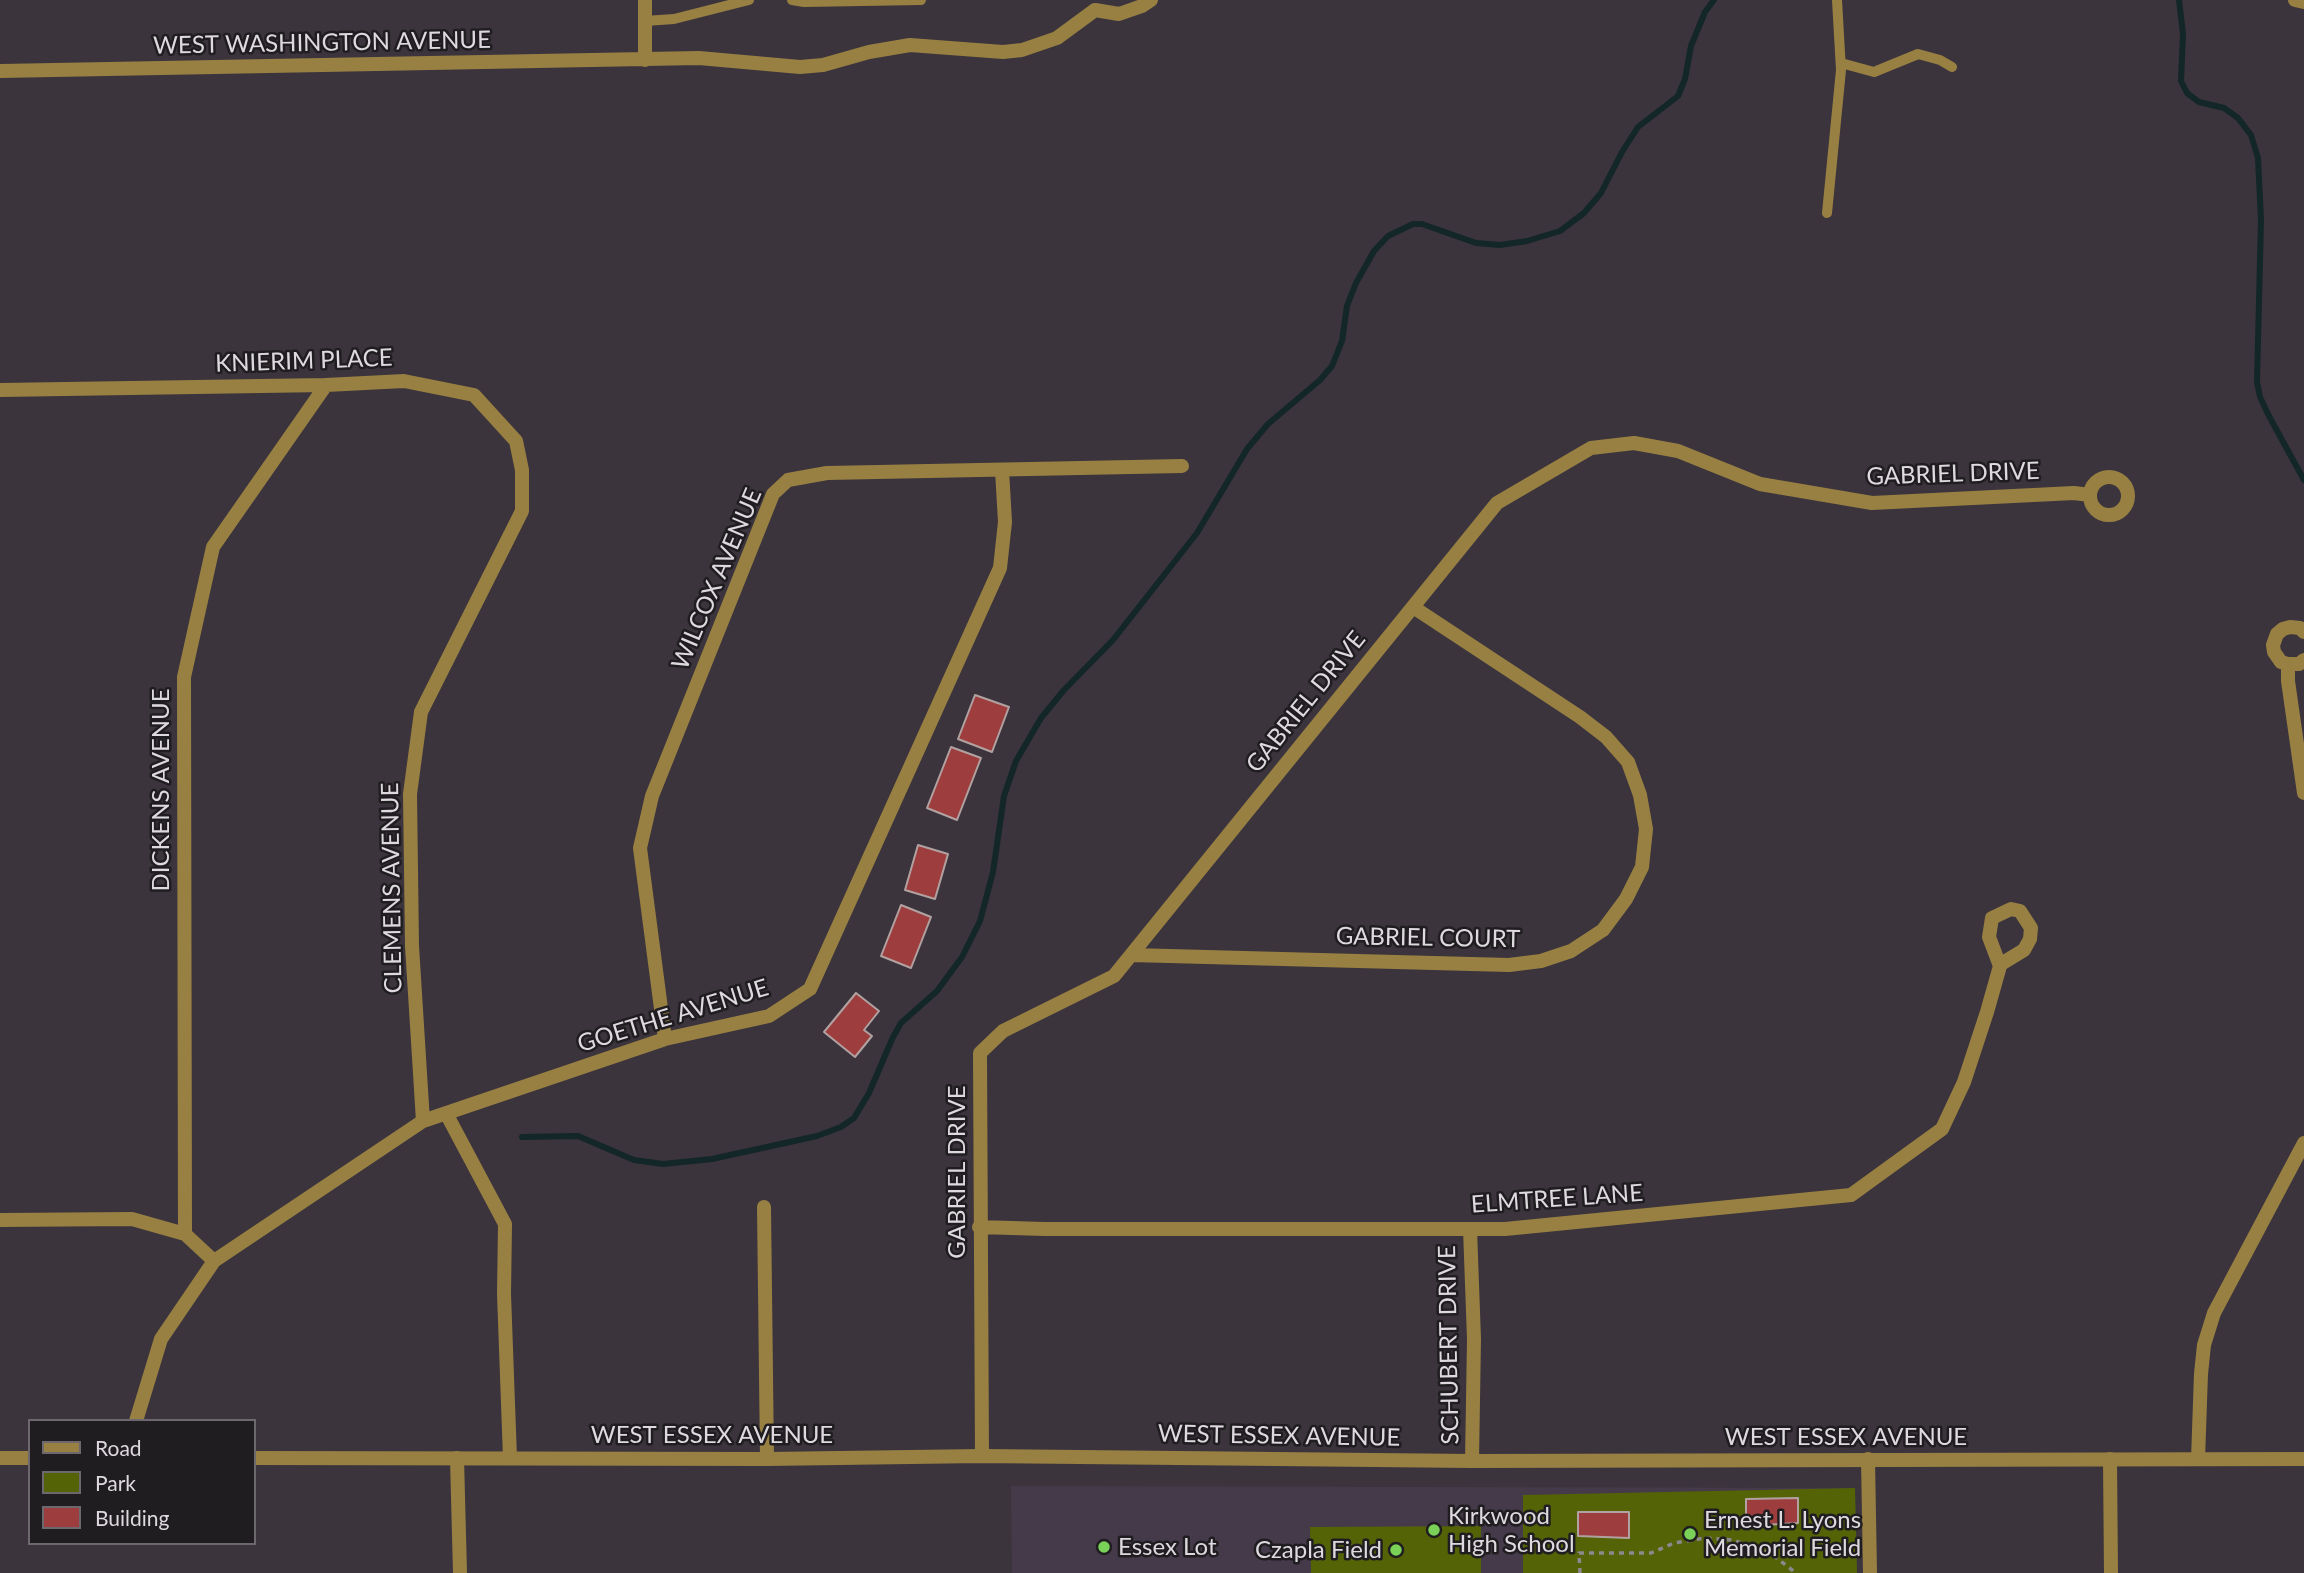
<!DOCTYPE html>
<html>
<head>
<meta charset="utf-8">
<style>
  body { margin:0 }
  #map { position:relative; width:2304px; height:1573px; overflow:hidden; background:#3b343c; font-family:Lato,sans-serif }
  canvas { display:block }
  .legend { position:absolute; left:28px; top:1419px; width:228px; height:126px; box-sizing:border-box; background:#201d21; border:2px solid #6c686d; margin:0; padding:9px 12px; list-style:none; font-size:21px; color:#ddd9de }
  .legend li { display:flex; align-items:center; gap:14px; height:35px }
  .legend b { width:35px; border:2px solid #6c686d }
</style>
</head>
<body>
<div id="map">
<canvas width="2304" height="1573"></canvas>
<ul class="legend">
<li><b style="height:9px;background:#988043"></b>Road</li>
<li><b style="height:19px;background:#536306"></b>Park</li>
<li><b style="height:19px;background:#9e3d3d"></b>Building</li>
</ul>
</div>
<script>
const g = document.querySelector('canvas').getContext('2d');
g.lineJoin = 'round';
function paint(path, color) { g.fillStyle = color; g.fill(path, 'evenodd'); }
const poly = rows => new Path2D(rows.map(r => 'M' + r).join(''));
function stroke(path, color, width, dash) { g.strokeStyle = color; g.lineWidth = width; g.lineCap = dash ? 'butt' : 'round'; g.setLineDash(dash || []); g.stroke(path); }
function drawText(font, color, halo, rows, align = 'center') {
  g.font = font + ' Lato,sans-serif'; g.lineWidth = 5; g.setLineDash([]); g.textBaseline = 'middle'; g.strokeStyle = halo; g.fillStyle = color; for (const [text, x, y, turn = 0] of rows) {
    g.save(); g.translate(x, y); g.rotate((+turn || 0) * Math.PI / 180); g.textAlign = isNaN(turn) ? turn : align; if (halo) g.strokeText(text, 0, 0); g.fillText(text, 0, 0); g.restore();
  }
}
paint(poly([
  [1011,1486,1855,1488,1857,1573,1012,1573]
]), '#453a49');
paint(poly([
  [1855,1488,1857,1573,1523,1573,1523,1495],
  [1481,1526,1481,1573,1311,1573,1310,1527]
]), '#536306');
stroke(poly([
  [2179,0,2183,34,2181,81,2187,93,2199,102,2224,108,2238,118,2251,135,2258,158,2261,220,2257,382,2260,397,2269,416,2304,480],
  [522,1137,578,1136,634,1160,663,1164,712,1159,817,1136,841,1127,854,1118,869,1093,893,1037,901,1023,937,991,962,957,980,921,993,872,1004,796,1016,761,1041,718,1064,690,1113,640,1197,533,1247,449,1268,424,1320,380,1332,366,1342,341,1347,306,1356,283,1374,251,1388,236,1413,224,1422,224,1476,243,1500,245,1527,241,1560,231,1584,213,1601,193,1622,152,1638,127,1678,96,1685,79,1691,46,1705,12,1714,0]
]), '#132728', 6);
const building = poly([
  [975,695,1009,707,992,752,958,739,975,695],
  [951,747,981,758,957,820,927,808,951,747],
  [918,845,948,854,935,899,905,890,918,845],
  [901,905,931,917,911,968,881,956,901,905],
  [856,993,879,1011,864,1030,872,1036,855,1057,824,1032,856,993],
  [1798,1498,1798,1523,1746,1526,1746,1499,1798,1498],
  [1578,1512,1629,1512,1629,1538,1578,1536,1578,1512]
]);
paint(building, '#9e3d3d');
stroke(building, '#b1a2a1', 2);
stroke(poly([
  [1580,1573,1579,1553,1651,1553,1674,1543,1705,1538,1733,1540,1770,1553,1796,1573]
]), '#8d888e', 3.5, [5, 5]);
stroke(poly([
  [792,0,804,2,921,0],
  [645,21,674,19,749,0],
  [1841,63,1874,72,1918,54,1940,60,1952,67],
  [1827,213,1841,70,1837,0]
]), '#988043', 10);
stroke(poly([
  [645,0,645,60],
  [2295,0,2304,2],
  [1095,10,1119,14,1142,6,1151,0],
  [0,71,699,58,800,67,823,65,869,52,910,45,1003,52,1022,50,1057,38,1095,10],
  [0,390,326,385,404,381,474,395,516,441,522,470,522,511,421,712,410,794,412,946,423,1121],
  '2090 496a19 19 0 1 1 38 0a19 19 0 1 1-38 0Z',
  [2304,632,2300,628,2290,627,2283,629,2277,634,2273,645,2274,652,2281,662,2288,664,2299,664,2304,660],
  [2288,664,2288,681,2304,793],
  [1131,955,1509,965,1541,961,1571,951,1603,930,1626,899,1642,867,1646,829,1640,795,1628,762,1606,737,1580,717,1413,607],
  [665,1039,640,848,652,796,773,494,788,480,827,473,1182,466],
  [447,1115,505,1224,504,1294,510,1458],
  [764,1207,767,1459],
  [0,1220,132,1219,185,1234,214,1261],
  [979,1227,1044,1229,1505,1229,1851,1195,1942,1129,1964,1082,1987,1012,2000,966,2001,964,2024,950,2030,939,2031,928,2020,911,2011,909,1992,918,1989,937,2000,966],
  [1470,1229,1474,1339,1472,1461],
  [185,1234,184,677,213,547,326,385],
  [136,1421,161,1339,214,1261,423,1121,665,1039,769,1016,810,989,1000,568,1005,522,1002,470],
  [982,1456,980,1053,1003,1031,1114,976,1497,503,1591,448,1634,443,1678,451,1760,484,1872,503,2074,493,2090,495],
  [457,1458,460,1573],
  [1868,1459,1870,1573],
  [2110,1459,2111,1573],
  [2198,1459,2201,1374,2204,1345,2214,1313,2304,1143]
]), '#988043', 14);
stroke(poly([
  [0,1458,30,1458],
  [254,1458,767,1459,982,1456,1472,1461,2304,1459]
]), '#988043', 14);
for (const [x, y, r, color] of [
  [1434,1530,7,"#79d157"],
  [1690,1534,7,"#79d157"],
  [1104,1547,7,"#79d157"],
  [1396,1550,7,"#79d157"]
]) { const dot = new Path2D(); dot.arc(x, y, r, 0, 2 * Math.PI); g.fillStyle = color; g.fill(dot); stroke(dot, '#201d21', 2.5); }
drawText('24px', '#ddd9de', '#201d21', [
  ["WEST WASHINGTON AVENUE",322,43,-1],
  ["KNIERIM PLACE",304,361,-2],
  ["GABRIEL DRIVE",1953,474,-2],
  ["WILCOX AVENUE",717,579,-67],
  ["GABRIEL DRIVE",1306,702,-51],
  ["DICKENS AVENUE",161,790,-90],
  ["CLEMENS AVENUE",392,888,-91],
  ["GABRIEL COURT",1428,938,1],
  ["GOETHE AVENUE",673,1016,-17],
  ["GABRIEL DRIVE",957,1172,-90],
  ["ELMTREE LANE",1557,1199,-4],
  ["SCHUBERT DRIVE",1449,1345,-91],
  ["WEST ESSEX AVENUE",712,1435],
  ["WEST ESSEX AVENUE",1279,1436,1],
  ["WEST ESSEX AVENUE",1846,1437]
]);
drawText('24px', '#ddd9de', '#201d21', [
  ["Kirkwood",1448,1516],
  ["High School",1448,1544],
  ["Ernest L. Lyons",1704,1520],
  ["Memorial Field",1704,1548],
  ["Essex Lot",1118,1547],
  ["Czapla Field",1382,1550,"right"]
], 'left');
</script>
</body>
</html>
